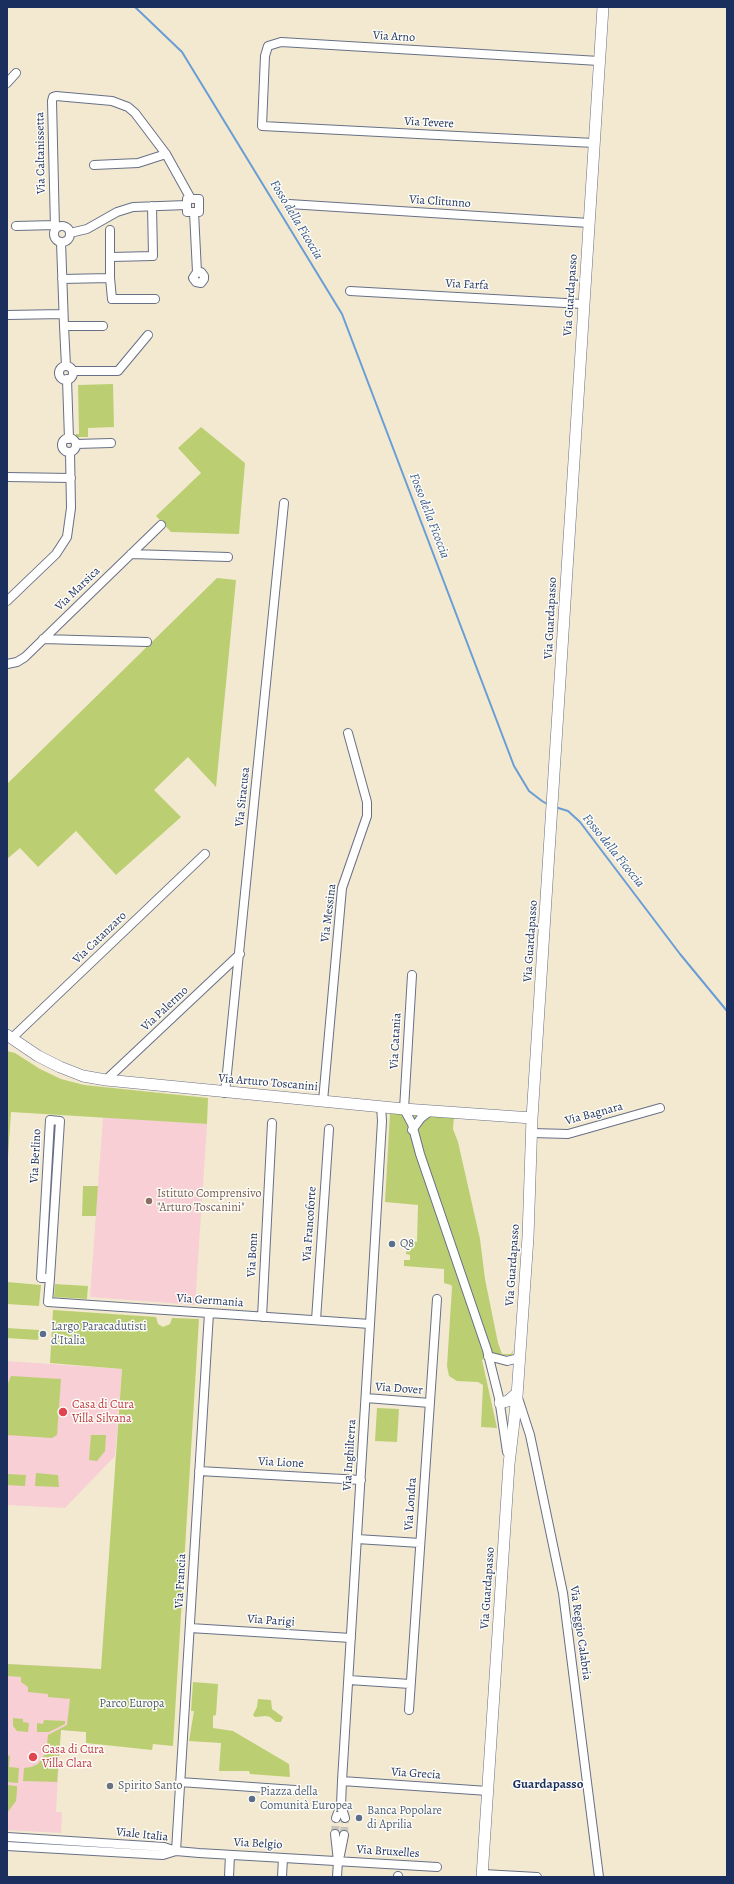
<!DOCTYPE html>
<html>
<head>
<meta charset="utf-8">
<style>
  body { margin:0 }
  #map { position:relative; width:734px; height:1884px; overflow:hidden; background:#f3e9d1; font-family:Alegreya,serif }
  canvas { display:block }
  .frame { position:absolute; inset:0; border:8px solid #1b2f5e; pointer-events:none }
</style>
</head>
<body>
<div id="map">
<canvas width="734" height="1884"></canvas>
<div class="frame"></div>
</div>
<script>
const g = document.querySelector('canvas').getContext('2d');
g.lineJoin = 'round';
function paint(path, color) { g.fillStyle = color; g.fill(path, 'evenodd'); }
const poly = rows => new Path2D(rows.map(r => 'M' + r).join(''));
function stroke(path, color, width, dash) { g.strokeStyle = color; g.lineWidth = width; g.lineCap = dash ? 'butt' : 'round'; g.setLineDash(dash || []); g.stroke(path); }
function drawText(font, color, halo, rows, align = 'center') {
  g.font = font + ' Alegreya,serif'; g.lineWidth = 3; g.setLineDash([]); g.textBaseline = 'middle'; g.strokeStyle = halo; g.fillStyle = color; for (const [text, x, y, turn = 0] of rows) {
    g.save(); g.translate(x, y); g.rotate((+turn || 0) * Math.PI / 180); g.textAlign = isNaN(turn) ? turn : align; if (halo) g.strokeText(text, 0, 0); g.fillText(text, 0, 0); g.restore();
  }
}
paint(poly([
  [103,1117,207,1124,195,1305,90,1297],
  [7,1361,122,1369,115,1456,65,1508,7,1505],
  [7,1664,90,1668,86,1732,61,1730,56,1812,62,1812,61,1833,7,1830]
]), '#f7cfd4');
paint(poly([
  [113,384,114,427,88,428,88,437,76,437,76,434,79,434,78,385],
  [201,427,245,463,239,534,171,532,156,516,201,473,178,448],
  [217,578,236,580,216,787,188,757,154,790,181,817,116,875,76,831,38,867,20,848,7,859,7,784],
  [7,1051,15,1053,40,1069,61,1079,84,1085,208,1098,207,1124,11,1112,7,1172],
  [393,1111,454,1116,453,1129,458,1142,480,1239,485,1279,498,1343,502,1354,511,1354,514,1349,512,1355,510,1356,495,1354,482,1360,497,1428,481,1427,483,1385,478,1382,457,1381,449,1376,447,1366,452,1287,451,1285,444,1283,444,1269,404,1266,404,1260,410,1260,410,1255,406,1254,407,1240,417,1242,418,1205,385,1202,390,1113],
  [83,1186,98,1186,96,1216,82,1216],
  [7,1282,41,1285,39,1306,7,1304],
  [55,1284,88,1286,87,1299,54,1297],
  [53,1310,156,1317,158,1324,163,1327,170,1324,172,1318,199,1319,173,1746,153,1744,152,1750,86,1743,86,1732,61,1730,57,1782,23,1781,24,1768,31,1767,38,1764,46,1753,48,1735,67,1725,70,1699,48,1697,48,1694,28,1692,28,1687,21,1682,21,1677,7,1676,7,1664,101,1669,122,1369,50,1363],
  [7,1328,39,1330,38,1340,7,1338],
  [11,1376,61,1379,57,1435,52,1438,7,1435,7,1396,8,1383],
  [377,1408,399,1409,397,1442,375,1441],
  [91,1435,106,1435,105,1451,97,1461,89,1460],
  [36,1473,58,1475,59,1487,35,1486],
  [7,1474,26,1475,25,1486,7,1485],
  [193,1682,218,1684,216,1715,213,1716,213,1728,233,1731,289,1764,290,1777,250,1774,249,1771,219,1771,221,1743,189,1741,194,1711,191,1711],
  [258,1699,271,1700,272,1709,283,1717,281,1722,276,1722,270,1717,266,1716,255,1717,253,1715,257,1707],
  [13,1718,23,1719,23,1722,29,1723,28,1732,17,1731,13,1726],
  [44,1720,65,1721,65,1724,49,1732,37,1732,37,1723,43,1724],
  [7,1755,10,1756,9,1767,19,1768,18,1783,7,1782],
  [7,1785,17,1786,17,1790,16,1801,7,1813]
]), '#bbcf72');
stroke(poly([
  [135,7,182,52,342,314,514,766,529,791,542,801,547,804],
  [555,807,568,811,580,822,680,954,727,1011]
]), '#699dd5', 2);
stroke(poly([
  [335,1834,336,1818],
  [344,1835,345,1818]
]), '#c8c4ba', 8, [8, 4]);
const street = poly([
  [7,83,16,73],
  [594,143,262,126,265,56,268,46,281,42,599,61],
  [94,165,138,163,166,154],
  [187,199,199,199,199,212,187,212,187,199],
  [289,204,589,223],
  [194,212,197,272,193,278,196,282,201,283,204,279,204,276,201,272,197,272],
  '54 234a8 8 0 1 1 16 0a8 8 0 1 1-16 0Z',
  [16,226,55,225],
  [55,229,52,101,53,97,56,96,112,101,128,107,135,113,166,154,191,199],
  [70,233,87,229,117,212,133,207,187,205],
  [61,242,64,326,103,326],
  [111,257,153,256,152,206],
  [110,278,112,299,155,299],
  [62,279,110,278,110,230],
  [350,291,583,304],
  [7,315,63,314],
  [64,326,66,366],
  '59 373a7 7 0 1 1 14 0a7 7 0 1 1-14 0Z',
  [73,371,118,371,148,335],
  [67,379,69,439],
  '62 445a7 7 0 1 1 14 0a7 7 0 1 1-14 0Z',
  [76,444,111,443],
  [7,477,71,478],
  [131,554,228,557],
  [7,601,56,554,67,537,71,508,70,452],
  [43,639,147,642],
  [7,664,17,662,25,657,161,525],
  [412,975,404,1109,412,1124,420,1154,487,1350,499,1398,507,1452],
  [12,1038,205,854],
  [106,1080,240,954],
  [225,1093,284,503],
  [323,1101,342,888,367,816,367,802,348,733],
  [50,1120,60,1121,50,1278,41,1278,50,1120],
  [412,1130,421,1118,430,1111],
  [532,1133,568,1134,660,1108],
  [50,1278,48,1302,370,1324],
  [262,1317,272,1123],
  [316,1320,329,1129],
  [488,1356,507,1361,515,1359,520,1356],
  [366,1398,430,1403],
  [518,1398,530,1435,563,1593,599,1877],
  [199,1471,361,1480],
  [357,1539,420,1543],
  [190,1628,351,1638],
  [349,1680,410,1684],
  [409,1710,437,1299],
  [342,1781,488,1791],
  [180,1782,295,1790],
  [336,1818,341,1805],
  [345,1818,341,1805,342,1781,370,1324,382,1121,381,1106],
  [335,1834,338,1861,337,1877],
  [7,1837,164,1847,176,1851,199,1853,437,1867],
  [7,1846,163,1855,176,1851],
  [176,1851,209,1313],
  [340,1855,344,1835],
  [483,1874,537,1877],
  [229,1877,230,1855],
  [282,1877,283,1858],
  [398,1877,398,1876]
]);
const secondary = poly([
  [7,1035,38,1056,60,1067,83,1076,106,1080,404,1109,532,1118],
  [500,1403,508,1401,517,1393],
  [482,1877,509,1464,517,1396,528,1237,532,1118,603,7]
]);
stroke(street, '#677086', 10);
stroke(secondary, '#677086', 12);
stroke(street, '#fff', 8);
stroke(secondary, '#fff', 11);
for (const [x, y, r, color] of [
  [149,1201,4,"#8d6e63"],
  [392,1244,4,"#5c6f8a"],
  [43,1334,4,"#5c6f8a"],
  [63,1412,5,"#e0444e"],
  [33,1757,5,"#e0444e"],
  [110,1786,4,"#6b7280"],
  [252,1799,4,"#5c6f8a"],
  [359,1818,4,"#5c6f8a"]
]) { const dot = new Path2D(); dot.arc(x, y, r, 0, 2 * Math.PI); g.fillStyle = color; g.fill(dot); stroke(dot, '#fdfcf7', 1.5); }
drawText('12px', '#1b2f5e', '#fdfcf7', [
  ["Via Arno",394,37,3],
  ["Via Tevere",429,123,3],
  ["Via Caltanissetta",41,153,-91],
  ["Via Clitunno",440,202,4],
  ["Via Farfa",467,285,3],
  ["Via Guardapasso",571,295,-86],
  ["Via Marsica",78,589,-44],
  ["Via Guardapasso",551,618,-87],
  ["Via Siracusa",243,797,-84],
  ["Via Messina",329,913,-83],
  ["Via Catanzaro",100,938,-44],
  ["Via Guardapasso",531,941,-86],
  ["Via Palermo",165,1009,-43],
  ["Via Catania",396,1041,-87],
  ["Via Arturo Toscanini",268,1083,5],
  ["Via Bagnara",594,1114,-15],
  ["Via Berlino",36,1156,-87],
  ["Via Francoforte",310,1224,-86],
  ["Via Bonn",253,1255,-87],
  ["Via Guardapasso",513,1265,-86],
  ["Via Germania",210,1301,4],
  ["Via Dover",399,1389,4],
  ["Via Inghilterra",350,1455,-86],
  ["Via Lione",281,1463,3],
  ["Via Londra",411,1504,-86],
  ["Via Francia",181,1581,-87],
  ["Via Guardapasso",488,1588,-86],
  ["Via Parigi",271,1621,4],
  ["Via Reggio Calabria",580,1633,82],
  ["Via Grecia",416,1774,4],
  ["Viale Italia",142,1835,6],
  ["Via Belgio",258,1844,3],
  ["Via Bruxelles",388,1852,4]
]);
drawText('12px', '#785e54', '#fdfcf7', [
  ["Istituto Comprensivo",157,1194],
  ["\"Arturo Toscanini\"",157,1208]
], 'left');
drawText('12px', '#4e5e75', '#fdfcf7', [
  ["Q8",400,1244],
  ["Largo Paracadutisti",51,1327],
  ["d'Italia",51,1341],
  ["Piazza della",260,1792],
  ["Comunità Europea",260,1806],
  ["Banca Popolare",367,1811],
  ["di Aprilia",367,1825]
], 'left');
drawText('12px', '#be3a42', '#fdfcf7', [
  ["Casa di Cura",72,1405],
  ["Villa Silvana",72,1419],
  ["Casa di Cura",42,1750],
  ["Villa Clara",42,1764]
], 'left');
drawText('12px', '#4b5f64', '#fdfcf7', [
  ["Parco Europa",132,1704]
]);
drawText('12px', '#5b616d', '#fdfcf7', [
  ["Spirito Santo",118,1786]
], 'left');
drawText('italic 13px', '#3a5b8e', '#fdfcf7', [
  ["Fosso della Ficoccia",296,220,59],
  ["Fosso della Ficoccia",429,516,69],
  ["Fosso della Ficoccia",613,851,51]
]);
drawText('bold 13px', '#1b2f5e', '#fdfcf7', [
  ["Guardapasso",548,1785]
]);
</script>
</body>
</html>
